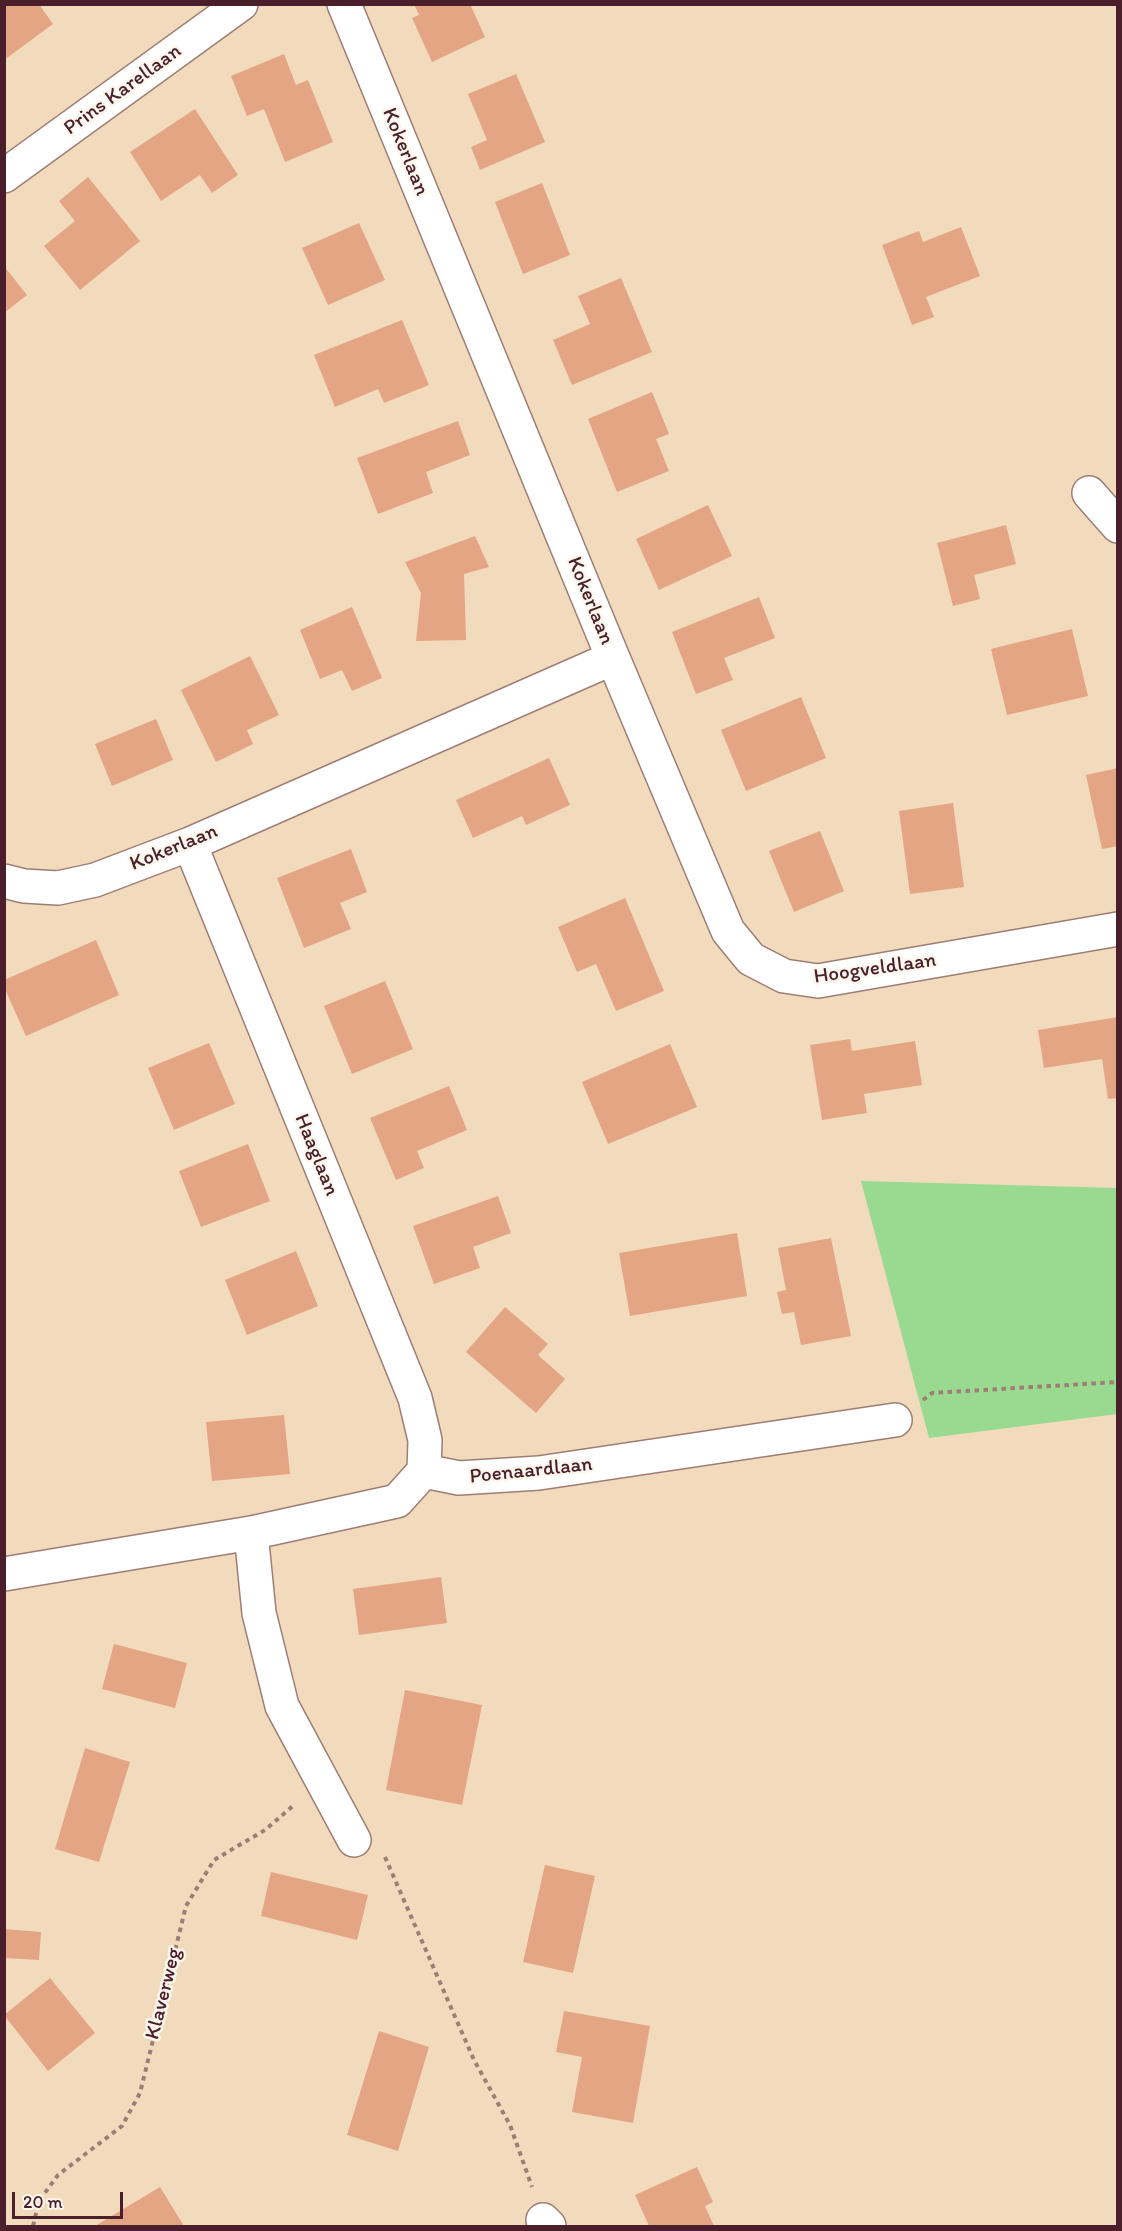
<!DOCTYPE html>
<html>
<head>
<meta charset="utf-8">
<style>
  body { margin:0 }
  #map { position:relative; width:1122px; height:2231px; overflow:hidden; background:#f2dbbc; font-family:Itim,sans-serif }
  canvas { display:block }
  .frame { position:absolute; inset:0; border:6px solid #4a1f2b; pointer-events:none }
  .scale { position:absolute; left:12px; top:2192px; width:111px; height:27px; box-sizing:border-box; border:3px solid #4a1f2b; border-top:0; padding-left:8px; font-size:18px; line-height:21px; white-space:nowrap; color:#4a1f2b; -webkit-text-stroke:4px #fbf7ec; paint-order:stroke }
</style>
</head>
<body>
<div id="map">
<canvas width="1122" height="2231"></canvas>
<div class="frame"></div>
<div class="scale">20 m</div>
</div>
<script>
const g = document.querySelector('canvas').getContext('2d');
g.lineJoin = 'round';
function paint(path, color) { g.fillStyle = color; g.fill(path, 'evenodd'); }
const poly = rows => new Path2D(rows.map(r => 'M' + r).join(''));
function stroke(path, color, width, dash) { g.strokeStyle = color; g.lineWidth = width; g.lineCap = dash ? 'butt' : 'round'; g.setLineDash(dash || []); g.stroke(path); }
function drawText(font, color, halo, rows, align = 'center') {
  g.font = font + ' Itim,sans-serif'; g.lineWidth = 5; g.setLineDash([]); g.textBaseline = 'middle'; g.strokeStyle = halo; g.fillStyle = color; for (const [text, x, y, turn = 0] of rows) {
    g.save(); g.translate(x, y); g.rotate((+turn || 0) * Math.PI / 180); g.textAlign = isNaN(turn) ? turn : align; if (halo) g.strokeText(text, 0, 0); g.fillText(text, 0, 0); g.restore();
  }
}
paint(poly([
  [861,1181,1117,1188,1117,1414,929,1438]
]), '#99da90');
paint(poly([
  [4,4,39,4,53,24,4,60],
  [414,4,470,4,485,37,432,62,412,18,419,15],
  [284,54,296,85,308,80,333,142,285,162,264,109,247,116,231,76],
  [516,74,545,142,480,170,471,147,487,140,468,94],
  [195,109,238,175,212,193,200,175,161,201,130,152],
  [88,177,140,241,80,290,44,246,75,221,59,201],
  [542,183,570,255,523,274,495,202],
  [359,223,385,280,328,305,302,248],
  [961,227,980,276,926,297,934,317,912,325,882,245,919,231,923,242],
  [4,266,27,295,4,313],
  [621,278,652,352,572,385,553,340,590,324,578,296],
  [402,320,429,385,384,403,378,389,335,407,314,355],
  [652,392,669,434,656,439,669,471,617,492,588,419],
  [458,421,470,455,426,472,433,493,378,514,357,458],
  [708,505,732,556,659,590,636,539],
  [1006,525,1016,564,974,575,980,599,953,606,937,543],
  [475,536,489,567,464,574,466,640,416,641,421,593,405,562],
  [759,597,775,638,724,658,733,680,696,694,672,632],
  [352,607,382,678,352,691,342,670,320,679,300,630],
  [1072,629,1088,696,1007,715,991,649],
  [250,656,279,715,247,730,253,744,216,762,181,690],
  [801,697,826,758,746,791,721,730],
  [156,719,173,760,112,786,95,744],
  [549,758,570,805,526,825,522,816,473,838,456,800],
  [1118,768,1118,846,1102,849,1086,775],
  [953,803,964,887,910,894,899,811],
  [820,831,844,891,794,912,769,851],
  [351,849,367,892,340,903,351,929,304,948,277,878],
  [625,898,664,991,616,1011,596,964,577,972,558,927],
  [96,940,119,995,26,1036,4,987,4,980],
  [385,981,413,1049,352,1074,324,1006],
  [1118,1017,1118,1098,1108,1099,1102,1059,1044,1068,1038,1030],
  [850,1039,852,1051,915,1041,922,1085,864,1094,867,1113,822,1120,810,1045],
  [209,1043,235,1104,174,1130,148,1068],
  [670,1044,697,1107,608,1144,582,1082],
  [449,1086,467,1130,417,1151,424,1168,396,1180,370,1118],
  [248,1144,270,1201,201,1227,179,1171],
  [498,1196,511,1233,473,1247,480,1268,434,1284,413,1226],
  [737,1233,747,1296,630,1316,619,1253],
  [831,1238,851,1336,801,1345,794,1312,782,1314,777,1292,786,1290,778,1248],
  [296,1251,318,1306,247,1335,225,1280],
  [505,1307,548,1344,538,1355,565,1379,536,1413,466,1352],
  [284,1415,290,1474,212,1481,206,1422],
  [441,1577,447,1623,359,1635,353,1589],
  [114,1644,187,1663,175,1708,102,1689],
  [405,1690,482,1705,462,1805,386,1790],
  [85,1748,130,1762,99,1862,55,1849],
  [545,1865,595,1876,573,1973,523,1962],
  [271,1872,368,1895,357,1940,261,1916],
  [4,1929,41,1932,39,1960,4,1958],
  [50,1978,95,2033,48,2071,4,2015],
  [564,2011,650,2026,633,2123,572,2112,582,2057,556,2052],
  [379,2031,429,2047,398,2151,347,2135],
  [697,2167,713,2202,705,2206,714,2226,649,2226,635,2195],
  [160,2187,184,2226,95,2226]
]), '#e3a583');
const minor = poly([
  [4,176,241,4],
  [1089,493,1118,526],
  [613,658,728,931,751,959,784,976,818,981,1118,929],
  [190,844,415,1398,425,1440,424,1471],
  [4,881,24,886,58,888,95,880,190,844,613,658,344,4],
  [251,1533,259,1613,282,1706,354,1840],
  [4,1574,251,1533,397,1501,424,1471,459,1478,539,1473,895,1420],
  [543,2220,549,2226]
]);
stroke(minor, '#9e7d74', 36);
stroke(poly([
  [923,1400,932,1393,1118,1382],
  [385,1857,474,2060,510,2125,532,2187],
  [33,2226,39,2201,58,2175,122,2126,140,2093,186,1906,214,1860,265,1830,294,1805]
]), '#9e7d74', 4, [4.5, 4.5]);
stroke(minor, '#fff', 33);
drawText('21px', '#4a1f2b', '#fbf7ec', [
  ["Prins Karellaan",123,90,-36],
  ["Kokerlaan",405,152,68],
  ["Kokerlaan",590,601,68],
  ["Kokerlaan",174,848,-22],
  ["Hoogveldlaan",875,969,-8],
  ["Haaglaan",316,1155,68],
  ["Poenaardlaan",531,1471,-6],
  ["Klaverweg",164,1994,-76]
]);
</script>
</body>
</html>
